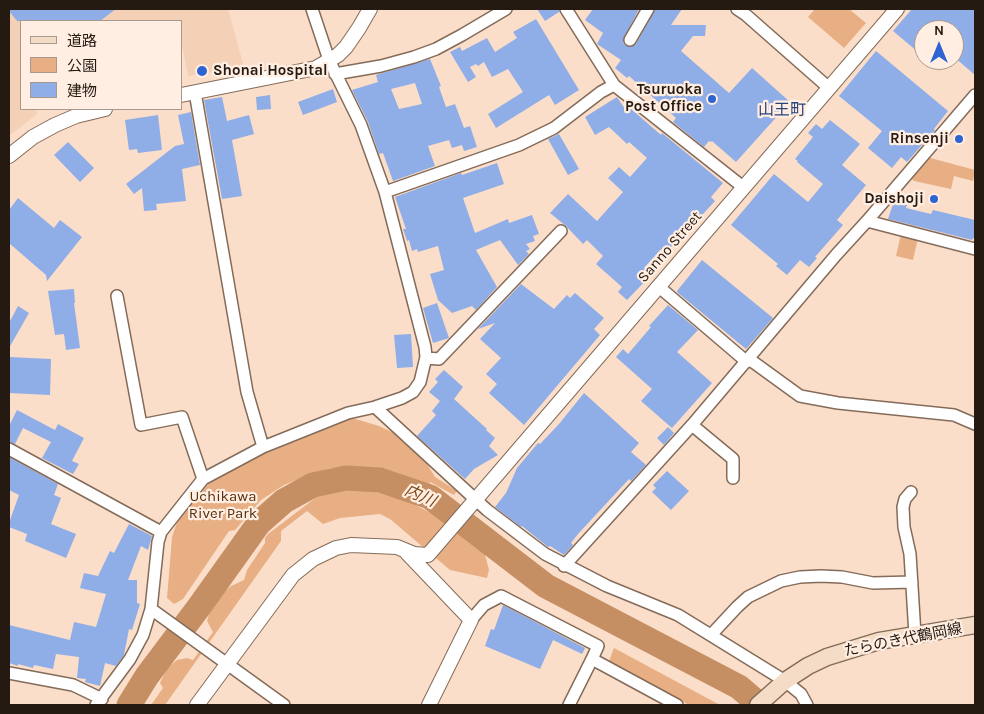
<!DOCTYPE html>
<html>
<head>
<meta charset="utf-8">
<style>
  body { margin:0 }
  #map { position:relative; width:984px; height:714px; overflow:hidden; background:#fbdec9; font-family:Karla,"Noto Sans JP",sans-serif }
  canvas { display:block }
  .frame { position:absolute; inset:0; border:10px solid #241a12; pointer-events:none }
  .legend { position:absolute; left:20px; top:20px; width:162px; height:90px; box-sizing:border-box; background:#ffeee1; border:1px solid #a7998e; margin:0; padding:6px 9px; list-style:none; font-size:15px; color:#241a12 }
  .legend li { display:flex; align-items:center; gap:10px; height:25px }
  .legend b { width:25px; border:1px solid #a7998e }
  .north { position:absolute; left:914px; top:20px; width:50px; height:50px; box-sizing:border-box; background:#ffeee1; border:1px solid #a7998e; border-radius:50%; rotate:0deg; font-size:14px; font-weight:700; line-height:20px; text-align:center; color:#241a12 }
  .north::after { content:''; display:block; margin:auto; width:18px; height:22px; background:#2e64d2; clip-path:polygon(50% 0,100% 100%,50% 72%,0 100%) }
</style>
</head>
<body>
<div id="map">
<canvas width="984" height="714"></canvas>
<div class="frame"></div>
<ul class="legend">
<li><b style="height:6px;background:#f4dcc6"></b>道路</li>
<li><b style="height:14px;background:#e8af84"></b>公園</li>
<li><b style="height:14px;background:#8fade6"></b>建物</li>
</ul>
<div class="north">N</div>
</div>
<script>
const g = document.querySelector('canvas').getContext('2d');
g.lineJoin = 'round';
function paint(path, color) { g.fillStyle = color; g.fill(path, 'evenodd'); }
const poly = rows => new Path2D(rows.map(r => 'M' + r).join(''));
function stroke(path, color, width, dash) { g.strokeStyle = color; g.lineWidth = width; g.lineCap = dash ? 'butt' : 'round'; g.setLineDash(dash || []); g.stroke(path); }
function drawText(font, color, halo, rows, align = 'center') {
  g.font = font + ' Karla,"Noto Sans JP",sans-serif'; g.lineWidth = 4.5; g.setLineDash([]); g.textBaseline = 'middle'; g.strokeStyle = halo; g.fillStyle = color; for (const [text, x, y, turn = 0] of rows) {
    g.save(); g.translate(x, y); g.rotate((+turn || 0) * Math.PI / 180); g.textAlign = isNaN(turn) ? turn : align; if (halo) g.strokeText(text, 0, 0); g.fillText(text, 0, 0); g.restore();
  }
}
paint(poly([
  [9,9,228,9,244,67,188,76,181,39,181,21,21,21,21,109,36,109,37,114,9,136]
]), '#f3d0b6');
paint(poly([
  [815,9,849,9,866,23,844,48,808,17],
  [927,157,975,170,973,181,954,176,951,189,914,181,910,177],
  [901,234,918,238,913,260,896,256],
  [349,417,379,426,398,435,427,464,435,477,457,491,454,495,430,482,429,485,395,472,371,468,332,468,311,474,284,485,261,500,235,530,229,531,183,599,174,604,167,598,172,537,180,514,200,491,224,472,255,454],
  [348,490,369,491,389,494,409,502,435,515,484,551,489,570,487,578,450,570,390,519,380,514,340,518,323,524,307,511,281,531,281,541,165,705,151,705,163,688,160,683,167,668,177,660,187,658,193,660,213,632,207,621,209,614,224,592,231,586,244,580,247,570,265,543,265,538,268,534,318,496,332,492],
  [614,648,720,705,689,705,609,661]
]), '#e8af84');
stroke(poly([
  [129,705,147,676,199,607,259,523,284,501,313,485,346,478,380,480,430,497,546,586,739,687,760,705]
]), '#c68e63', 25);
paint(poly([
  [9,9,116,9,100,21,17,21,9,11],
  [537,9,559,9,559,12,545,21],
  [593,9,639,9,623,40,624,44,630,47,636,44,655,9,682,9,671,25,706,25,705,36,693,36,681,51,729,93,752,68,790,102,736,162,712,141,711,142,709,141,704,147,673,122,676,118,629,76,627,78,615,68,621,60,597,44,603,33,585,20],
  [912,9,975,9,975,75,954,57,954,30,924,30,924,57,893,31],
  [536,19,579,90,555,105,549,95,496,128,488,114,523,92,508,69,492,77,484,62,478,66,476,64,470,67,476,77,468,82,450,52,460,47,462,51,487,38,495,52,517,38,513,32],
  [876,51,948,111,934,129,935,130,907,162,901,157,892,168,868,148,882,131,839,96],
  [430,59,441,86,439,87,446,107,455,104,464,128,470,126,477,147,464,151,462,145,452,148,449,140,428,146,435,166,393,181,383,153,379,154,368,122,352,90,378,82,376,75],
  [415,83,422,104,399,109,391,89],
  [333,89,337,102,303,115,298,102],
  [270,95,271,109,257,110,256,97],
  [222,97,227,121,249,115,254,134,232,140,242,196,222,199,204,100],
  [617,97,627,112,630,108,661,135,662,133,723,183,711,197,715,201,682,237,665,253,661,249,644,268,652,274,627,300,618,292,622,287,596,264,603,256,587,240,583,244,566,226,550,213,568,194,597,221,623,192,608,178,619,167,630,177,647,158,629,142,627,144,609,127,595,135,585,117],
  [191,112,200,165,182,169,186,201,156,204,157,210,144,211,142,188,134,194,126,184,175,146,184,144,178,115],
  [158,115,162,150,138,153,137,149,129,150,125,120],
  [830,120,860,144,842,165,866,185,837,220,843,225,815,257,817,258,809,267,800,260,787,275,776,266,778,264,731,225,774,174,808,202,823,184,797,162,798,161,795,159,813,137,808,133,816,124,822,129],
  [559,134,579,169,568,175,548,139],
  [68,142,94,168,80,182,54,155],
  [497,163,504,184,463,198,475,233,508,219,509,223,532,215,539,234,533,236,535,241,526,244,530,249,526,251,529,254,518,265,500,240,476,250,497,287,476,310,472,306,452,313,438,300,430,274,444,270,438,246,418,252,417,249,412,251,409,240,407,241,403,229,406,229,395,197,461,173,462,175],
  [18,198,54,228,60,220,82,237,47,281,46,275,9,243,9,210],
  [894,201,907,205,906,208,931,214,933,210,975,220,975,238,973,238,972,240,888,219],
  [702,260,773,318,746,349,678,293,677,291],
  [521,284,554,309,567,295,570,298,575,293,604,318,594,329,600,335,524,425,489,393,497,384,486,374,501,358,480,339,495,323,478,329],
  [74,289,75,303,74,303,80,348,66,350,64,334,55,335,48,291],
  [437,303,449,338,433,343,423,308],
  [668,305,698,330,677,352,712,383,672,428,641,401,652,389,616,357,623,349,628,354,651,327,649,326],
  [18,306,29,313,9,348,9,323],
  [411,334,413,367,397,368,394,335],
  [9,357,51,359,50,395,9,393],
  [444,370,463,387,454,399,487,429,486,430,495,438,489,446,498,455,474,469,465,479,417,436,436,415,432,411,440,401,429,392,438,382,435,379],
  [584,393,639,443,631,452,646,465,631,481,629,479,578,534,571,543,573,545,564,555,550,546,548,547,522,526,521,527,495,507,506,493,517,468,538,443,540,444,559,424],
  [17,410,55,430,58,424,84,438,72,461,79,464,73,474,42,458,51,442,23,428,15,444,9,442,9,426],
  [668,427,674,433,664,445,657,438],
  [9,457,58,484,54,495,61,498,51,524,76,534,66,558,25,541,27,534,9,527,9,523,19,495,9,490],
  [667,471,689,491,671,510,652,492,656,488,653,485],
  [129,524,152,536,148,550,141,546,128,580,137,580,137,603,140,604,132,630,129,629,124,655,116,666,105,663,100,686,85,682,86,679,77,678,79,657,56,654,53,669,34,665,33,668,18,664,18,666,9,663,9,625,70,640,74,622,96,627,106,594,80,588,84,573,98,576,110,551,114,553],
  [503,605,585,648,582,654,553,640,540,669,485,646,491,629,494,630]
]), '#8fade6');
const minor = poly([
  [566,9,614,85,743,187],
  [737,9,746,15,829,88],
  [630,40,648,9],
  [335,74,381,66,414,57,436,49,462,35,506,9],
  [195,92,247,392,263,447],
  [385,192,519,145,554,128,601,92,614,85],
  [867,221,975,249],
  [658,286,747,362],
  [117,296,141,425,182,417,203,479],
  [426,358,439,359,561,231],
  [749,359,800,396,838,403,954,415,975,424],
  [375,407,487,510,545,554,607,586,678,615,785,681,801,694,807,705],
  [692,425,733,459,733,478],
  [9,449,161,532],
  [911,492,905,499,903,507,904,527,910,554,915,635],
  [564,566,692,425,836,255,867,221,975,95],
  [151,609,284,705],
  [471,620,484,605,501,596,598,646,592,659,677,705],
  [711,635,737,607,748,597,781,581,800,577,821,576,842,577,873,583,912,582],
  [9,673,73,685,102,699],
  [96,705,130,659,143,635,151,609,158,542,161,532,203,479,263,447,348,413,375,407,402,398,413,392,420,382,426,357,425,347,385,192,361,125,329,60,312,9],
  [569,705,592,659]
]);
const tertiary = poly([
  [181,95,316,68,338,55,346,47,359,28,370,9],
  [9,156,33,137,55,125,76,116,105,109],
  [407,553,471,620,429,705],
  [428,555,897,9],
  [197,705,293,575,313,559,336,548,351,545,397,547,414,554,428,555]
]);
const secondary = poly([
  [758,705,785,681,808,666,827,657,879,641,975,625]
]);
stroke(minor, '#846b59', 14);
stroke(tertiary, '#846b59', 16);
stroke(secondary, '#846b59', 19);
stroke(minor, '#fff', 11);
stroke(tertiary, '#fff', 14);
stroke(secondary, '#f4dcc6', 16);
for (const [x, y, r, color] of [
  [202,71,6,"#2e64d2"],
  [712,99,5,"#2e64d2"],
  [959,139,5,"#2e64d2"],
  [934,199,5,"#2e64d2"]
]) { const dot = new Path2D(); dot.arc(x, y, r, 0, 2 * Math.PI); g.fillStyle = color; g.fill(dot); stroke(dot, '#ffeee1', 2); }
drawText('bold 15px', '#241a12', '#ffeee1', [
  ["Shonai Hospital",213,71,"left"],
  ["Tsuruoka",702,90],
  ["Post Office",702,107],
  ["Rinsenji",949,139],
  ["Daishoji",924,199]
], 'right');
drawText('15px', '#241a12', '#ffeee1', [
  ["Sanno Street",670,247,-49],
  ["たらのき代鶴岡線",903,640,-11]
]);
drawText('15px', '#552f0e', '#ffeee1', [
  ["Uchikawa",223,497],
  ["River Park",223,514]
]);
drawText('16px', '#28447c', '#ffeee1', [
  ["山王町",782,110]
]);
drawText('italic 16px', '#7b4514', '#ffeee1', [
  ["内川",420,496,24]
]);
</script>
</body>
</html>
